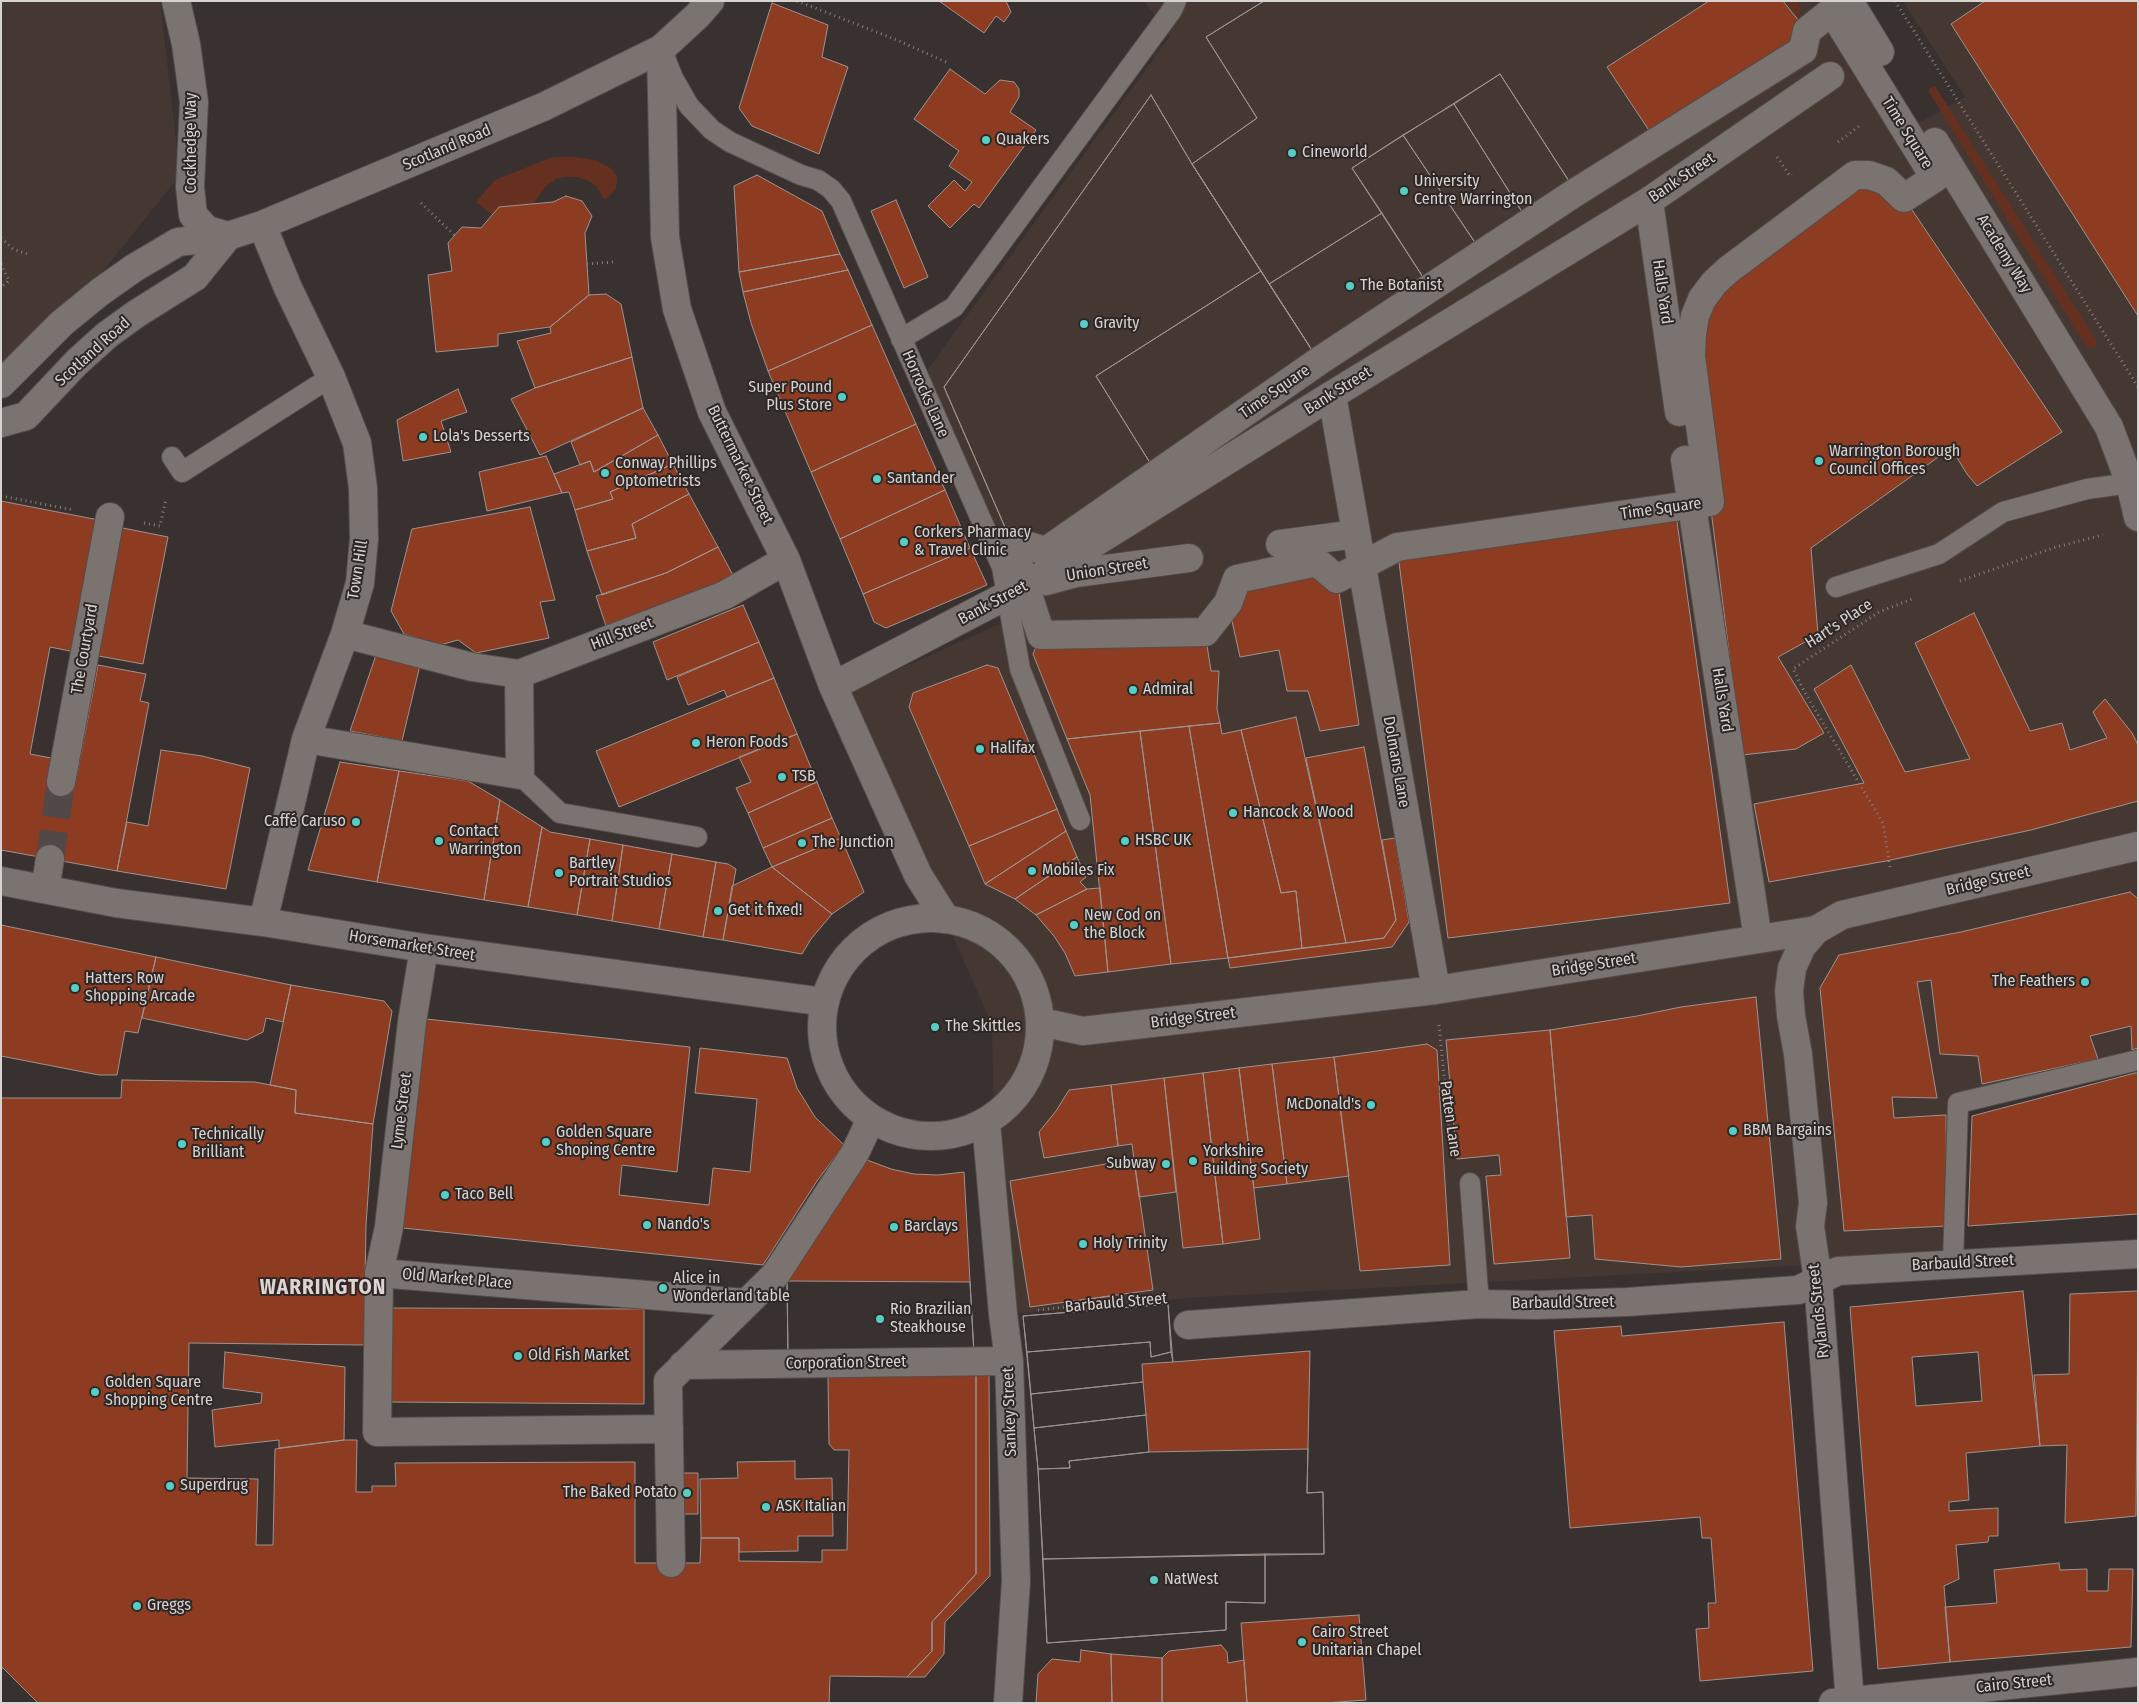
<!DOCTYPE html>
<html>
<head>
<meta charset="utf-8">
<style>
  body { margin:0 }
  #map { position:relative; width:2139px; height:1704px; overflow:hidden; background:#38312f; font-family:"Fira Sans Condensed",sans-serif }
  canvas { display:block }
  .frame { position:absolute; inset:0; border:2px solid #d7d3d1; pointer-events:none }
</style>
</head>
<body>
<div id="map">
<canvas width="2139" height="1704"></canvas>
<div class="frame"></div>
</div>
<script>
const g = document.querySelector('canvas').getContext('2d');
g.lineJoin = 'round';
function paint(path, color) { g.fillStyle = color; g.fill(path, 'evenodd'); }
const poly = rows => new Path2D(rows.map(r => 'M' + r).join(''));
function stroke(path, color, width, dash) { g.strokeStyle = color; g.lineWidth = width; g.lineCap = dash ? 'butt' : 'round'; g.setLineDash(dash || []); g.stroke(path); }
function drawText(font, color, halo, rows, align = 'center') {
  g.font = font + ' "Fira Sans Condensed",sans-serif'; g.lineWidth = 4; g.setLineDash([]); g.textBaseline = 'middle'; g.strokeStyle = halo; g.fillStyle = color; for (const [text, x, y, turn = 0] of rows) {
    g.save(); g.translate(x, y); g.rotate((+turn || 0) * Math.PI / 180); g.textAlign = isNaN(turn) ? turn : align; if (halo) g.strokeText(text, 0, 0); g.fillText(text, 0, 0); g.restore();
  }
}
paint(poly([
  [1,1,160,1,180,175,92,285,1,374],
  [1144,1,1832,1,1910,128,1965,97,1903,1,2138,1,2138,1067,1962,1107,1963,1257,1201,1297,997,1315,992,1025,847,693,1019,615,926,372,1170,36]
]), '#453833');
paint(poly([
  [1786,1,1797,1,1800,9,1799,19],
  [1935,86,2096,340,2096,346,2094,348,2086,346,1932,97,1929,92,1930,88],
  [559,157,574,157,595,160,607,166,613,170,617,177,616,189,605,200,596,186,587,180,577,177,566,177,556,179,546,186,533,204,499,207,492,215,476,202,495,180,550,158]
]), '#663020');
const building = poly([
  [939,1,1006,1,1011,12,1004,22,996,16,984,33,939,1],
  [1264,1,1783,1,1807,31,1319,361,1192,164,1257,118,1206,37,1264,1],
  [1264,1,1709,1,1607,67,1656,141,1576,192,1500,74,1352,168,1382,213,1269,284,1192,164,1257,118,1206,37,1264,1],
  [1985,1,2138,1,2138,316,1951,24,1985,1],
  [772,3,828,25,822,57,848,67,819,154,752,126,739,108,772,3],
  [950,69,985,94,1000,80,1014,82,1019,89,1019,97,1010,112,1036,130,979,208,974,204,950,228,928,206,954,180,965,191,972,182,949,166,959,151,914,119,950,69],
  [1500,74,1576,192,1529,223,1454,104,1500,74],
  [1151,95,1192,164,1319,361,1046,551,1011,541,944,387,1151,95],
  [1151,95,1192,164,1261,271,1096,376,1157,474,1046,551,1011,541,944,387,1151,95],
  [1454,104,1529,223,1482,253,1403,135,1454,104],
  [1403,135,1482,253,1430,288,1352,168,1403,135],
  [757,175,822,211,840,254,739,272,734,186,757,175],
  [1869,175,1904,198,2062,432,1977,486,1967,474,1951,448,1811,548,1818,635,1778,657,1824,733,1796,749,1742,755,1710,502,1702,299,1869,175],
  [566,196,582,201,592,216,585,233,589,295,550,327,498,334,498,346,436,352,428,275,452,271,448,243,462,227,481,228,499,207,553,202,566,196],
  [896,200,928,277,904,288,871,211,896,200],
  [1382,213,1430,288,1319,361,1269,284,1382,213],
  [840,254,848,270,743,292,739,272,840,254],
  [848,270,872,325,768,371,751,323,743,292,848,270],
  [1261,271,1319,361,1157,474,1096,376,1261,271],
  [606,294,621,304,632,357,535,388,517,341,551,333,550,327,589,295,606,294],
  [872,325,916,424,811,472,768,371,872,325],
  [632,357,643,408,540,455,511,399,535,388,632,357],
  [458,389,467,412,441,421,451,452,403,461,397,420,458,389],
  [643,408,658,435,594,472,590,461,580,465,571,442,643,408],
  [916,424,945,490,840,539,811,472,916,424],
  [658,435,673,464,610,492,613,499,575,510,569,492,562,493,554,474,590,461,594,472,658,435],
  [546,456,562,493,487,511,479,472,546,456],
  [673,464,689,494,632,524,636,538,587,551,575,510,613,499,610,492,673,464],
  [945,490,970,548,863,594,840,539,945,490],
  [689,494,718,547,666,573,602,595,587,551,636,538,632,524,689,494],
  [1,501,99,520,75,652,50,647,30,754,51,758,47,780,75,785,98,665,146,674,140,701,149,703,117,871,1,850,1,501],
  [530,507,555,600,540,602,549,638,476,653,458,640,440,645,404,634,391,611,412,529,530,507],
  [1675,507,1730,903,1448,938,1397,547,1675,507],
  [118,527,168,537,143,664,93,655,118,527],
  [718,547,735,579,606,626,596,596,666,573,718,547],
  [970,548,987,585,886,628,874,622,863,594,970,548],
  [1317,562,1337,579,1359,725,1320,731,1308,691,1287,691,1279,650,1240,657,1228,603,1237,579,1317,562],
  [743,605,759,642,667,680,653,642,743,605],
  [1974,613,2030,731,2062,723,2070,750,2107,738,2093,712,2105,699,2132,733,2138,745,2138,801,2031,830,1886,861,1769,882,1754,804,1864,783,1814,689,1851,665,1905,772,1970,759,1915,643,1974,613],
  [1205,632,1211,671,1219,671,1217,709,1220,723,1067,739,1033,654,1041,635,1205,632],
  [759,642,774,678,727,697,724,690,688,705,677,677,759,642],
  [376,655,420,665,402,741,350,731,376,655],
  [987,665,998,668,1057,809,969,846,909,707,913,693,987,665],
  [774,678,797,734,619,807,596,751,774,678],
  [1296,717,1346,943,1302,948,1296,891,1281,893,1241,730,1296,717],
  [1220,723,1222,734,1241,730,1281,893,1296,891,1302,948,1228,958,1189,726,1220,723],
  [1189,726,1228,958,1171,964,1140,731,1189,726],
  [1140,731,1171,964,1108,972,1090,795,1067,739,1140,731],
  [797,734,817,782,748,813,736,788,751,782,739,757,797,734],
  [1364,747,1396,920,1384,938,1346,943,1306,758,1364,747],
  [161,750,202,756,250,768,226,889,117,871,127,822,148,826,161,750],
  [340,762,399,771,377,882,308,870,340,762],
  [399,771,468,781,500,800,484,900,377,882,399,771],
  [817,782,832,818,763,848,748,813,817,782],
  [500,800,542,827,528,907,484,900,500,800],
  [1057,809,1066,831,985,884,969,846,1057,809],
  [832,818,841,838,772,867,763,848,832,818],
  [542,827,550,832,590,839,577,915,528,907,542,827],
  [1066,831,1077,857,1015,899,985,884,1066,831],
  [841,838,864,892,832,914,772,867,841,838],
  [1395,838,1409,922,1392,947,1230,968,1228,958,1384,938,1396,920,1382,840,1395,838],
  [590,839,623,845,612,921,577,915,590,839],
  [623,845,672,854,659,929,612,921,623,845],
  [672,854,716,862,703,937,659,929,672,854],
  [1077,857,1086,877,1080,882,1087,889,1036,915,1015,899,1077,857],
  [716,862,728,864,736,869,723,940,703,937,716,862],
  [772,867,832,914,811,939,802,954,723,940,732,886,772,867],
  [1100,888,1108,972,1075,976,1065,953,1054,936,1036,915,1087,889,1100,888],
  [2130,892,2138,899,2138,1048,2132,1050,2131,1026,2090,1036,2098,1059,1982,1084,1978,1056,1940,1054,1931,980,1917,982,1937,1098,1892,1097,1894,1118,1946,1115,1947,1226,1844,1231,1820,988,1839,955,1961,932,2130,892],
  [1,925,156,957,138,1033,125,1031,117,1075,99,1075,1,1056,1,925],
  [156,957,291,985,283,1022,266,1018,263,1032,247,1040,142,1018,156,957],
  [291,985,384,1001,392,1011,373,1124,295,1113,296,1090,270,1085,291,985],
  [1756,997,1781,1259,1681,1267,1595,1259,1592,1215,1566,1217,1550,1030,1637,1016,1681,1007,1756,997],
  [426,1019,690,1047,677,1172,622,1165,619,1195,709,1205,713,1168,750,1172,757,1099,695,1093,700,1048,787,1058,797,1088,815,1117,844,1145,817,1181,763,1265,403,1228,426,1019],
  [1550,1030,1570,1258,1494,1264,1486,1176,1501,1175,1499,1155,1457,1159,1446,1040,1550,1030],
  [1427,1044,1437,1050,1450,1265,1360,1271,1334,1057,1427,1044],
  [1334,1057,1349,1176,1287,1184,1272,1064,1334,1057],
  [1272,1064,1287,1184,1254,1188,1239,1068,1272,1064],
  [1239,1068,1260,1239,1223,1244,1203,1073,1239,1068],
  [1203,1073,1223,1244,1183,1248,1164,1078,1203,1073],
  [2135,1073,2138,1073,2138,1214,1968,1226,1972,1116,2135,1073],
  [1164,1078,1176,1192,1139,1197,1132,1144,1118,1146,1111,1085,1164,1078],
  [122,1080,255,1082,296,1090,295,1113,373,1124,366,1225,364,1345,189,1343,187,1478,258,1479,256,1545,273,1545,275,1449,344,1440,357,1440,356,1492,372,1492,372,1486,396,1486,395,1463,635,1462,635,1563,700,1563,701,1538,739,1538,739,1561,822,1562,822,1550,847,1550,849,1450,834,1450,829,1444,828,1378,834,1370,976,1370,976,1574,932,1622,932,1651,907,1677,830,1676,829,1703,883,1703,1,1703,1,1098,121,1098,122,1080],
  [1111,1085,1118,1146,1044,1158,1039,1132,1056,1111,1069,1090,1111,1085],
  [1134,1159,1153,1290,1030,1307,1010,1181,1134,1159],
  [867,1160,891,1169,914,1174,938,1175,964,1172,974,1354,788,1355,787,1281,867,1160],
  [787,1281,970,1282,974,1354,788,1355,787,1281],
  [2023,1291,2040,1446,1966,1453,1969,1500,1949,1502,1949,1511,1998,1508,1998,1536,1989,1536,1988,1542,1956,1545,1959,1579,1944,1586,1950,1662,1878,1669,1850,1307,2023,1291],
  [1978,1352,1982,1401,1916,1406,1912,1357,1978,1352],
  [2138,1291,2136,1516,2065,1523,2067,1445,2040,1446,2034,1375,2069,1374,2070,1294,2138,1291],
  [1110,1296,1111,1308,1077,1311,1076,1301,1110,1296],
  [1168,1304,1173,1362,1310,1351,1307,1493,1323,1492,1324,1554,1265,1554,1265,1603,1226,1602,1226,1630,1047,1643,1038,1469,1023,1316,1168,1304],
  [1168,1304,1171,1352,1151,1357,1150,1342,1027,1352,1023,1316,1168,1304],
  [392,1308,644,1309,644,1404,391,1402,392,1308],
  [1784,1322,1813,1671,1700,1681,1696,1629,1709,1628,1708,1603,1716,1603,1711,1538,1702,1538,1700,1517,1570,1528,1554,1331,1621,1326,1622,1336,1784,1322],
  [1150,1342,1151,1357,1171,1352,1173,1362,1142,1364,1143,1382,1031,1394,1027,1352,1150,1342],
  [225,1352,345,1367,344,1440,279,1448,279,1440,215,1447,212,1410,261,1403,262,1393,223,1388,225,1352],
  [976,1370,989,1370,990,1576,945,1622,944,1654,925,1677,907,1677,932,1651,932,1622,976,1574,976,1370],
  [1143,1382,1146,1415,1034,1428,1031,1394,1143,1382],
  [1146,1415,1149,1452,1069,1461,1070,1468,1038,1469,1034,1428,1146,1415],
  [1308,1449,1307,1493,1323,1492,1324,1554,1043,1559,1038,1469,1070,1468,1069,1461,1149,1452,1308,1449],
  [795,1461,795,1479,832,1478,833,1536,798,1536,798,1551,739,1552,739,1538,701,1538,700,1479,738,1478,737,1462,795,1461],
  [677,1473,698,1473,698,1514,677,1514,677,1473],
  [1265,1554,1265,1603,1226,1602,1226,1630,1047,1643,1043,1559,1265,1554],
  [2059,1563,2060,1570,2087,1569,2087,1591,2108,1591,2109,1569,2133,1569,2131,1647,1950,1662,1945,1607,1997,1603,1994,1570,2059,1563],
  [1359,1615,1366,1700,1325,1703,1247,1703,1241,1623,1359,1615],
  [1221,1645,1227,1652,1228,1663,1244,1660,1247,1703,1162,1703,1162,1658,1169,1651,1221,1645],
  [1081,1650,1111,1654,1112,1703,1036,1703,1038,1674,1052,1659,1080,1662,1081,1650],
  [1111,1654,1162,1658,1162,1703,1112,1703,1111,1654],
  [1,1668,3,1668,38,1703,1,1703,1,1668]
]);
paint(building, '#8d3b21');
stroke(building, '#9c9491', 1);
stroke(poly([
  [50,859,61,782]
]), '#504947', 28, [28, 14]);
const lane = poly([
  [665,58,673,78,689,106,712,130,730,142,801,175,818,180,831,189,841,201,1002,567,1020,669,1080,820],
  [901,339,954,307,1172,10,1176,1],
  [172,457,182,472,331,377],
  [1836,587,1939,554,2003,512,2087,489,2130,483],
  [520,775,560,813,697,837],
  [1470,1183,1479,1304],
  [1953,1263,1958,1103,2138,1060]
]);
const street = poly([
  [176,1,186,44,194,102,190,187,193,215,207,230,228,236],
  [1849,1,1880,52],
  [1832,11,1935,178,1904,198,1886,181,1869,175,1855,175,1728,270,1714,283,1702,299,1695,316,1692,334,1691,356,1710,502,1397,547,1337,579,1317,562,1237,579,1228,603,1205,632,1041,635,1011,541,1046,551,1319,361,1430,288,1576,192,1803,50,1807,31,1832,11],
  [661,49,665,237,677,309,712,412,786,560,833,686,918,875,945,918],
  [1935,142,2109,427,2130,483,2138,517],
  [1649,201,1679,412],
  [262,225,288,288,331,377,357,443,363,488,364,539,360,583,345,634,306,739,263,922],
  [1,384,62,323,100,292,134,268,178,242,228,236,262,225,543,107,661,49,698,15,710,1],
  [1332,395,1436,990],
  [1,423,26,416,77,362,107,335,136,314,195,277,228,236],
  [1685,460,1758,939],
  [1280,544,1356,534],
  [1046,581,1076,573,1189,558],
  [519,674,725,595,786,560],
  [833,686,1025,586,1332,395,1649,201,1830,76],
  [306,739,520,775,519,674,472,667,345,634],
  [61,782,110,517],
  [1,881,116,903,263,922,424,948,825,1002],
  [45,889,50,859],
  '822 1027a109 109 0 1 1 218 0a109 109 0 1 1-218 0Z',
  [1816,930,1802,946,1792,968,1789,991,1791,1016,1798,1054,1813,1203,1810,1226,1818,1280,1850,1703],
  [1041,1022,1083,1031,1436,990,1816,930,1842,915,2138,846],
  [986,1122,1003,1314,1009,1361,1016,1581,1008,1703],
  [379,1273,389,1227,412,1022,424,948],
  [1188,1325,1479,1304,1538,1305,1627,1302,1798,1290,1838,1271,2138,1254],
  [683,1365,1009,1361],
  [669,1429,377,1432,379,1273,745,1303],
  [671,1563,668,1381,776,1274,855,1153,871,1119],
  [1833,1703,2138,1672]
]);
stroke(lane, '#534d4b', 22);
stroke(street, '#534d4b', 30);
stroke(poly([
  [797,1,897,40,948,63],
  [1895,1,2138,387],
  [1838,142,1861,125],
  [1777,157,1790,176,1792,175],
  [421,203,454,235],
  [1,238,13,249,27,254],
  [1,264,9,281,1,287],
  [587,264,613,262],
  [1,496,74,510],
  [144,523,160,526,166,499],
  [1960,581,2056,547,2103,535],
  [1890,867,1883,823,1805,693,1793,669,1879,612,1912,599],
  [1439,1025,1452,1158],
  [1038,1310,1166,1296]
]), '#857f7d', 3, [1, 4]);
stroke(lane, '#7b7370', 20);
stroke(street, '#7b7370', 28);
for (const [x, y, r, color] of [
  [986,140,5,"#56cec4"],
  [1292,153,5,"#56cec4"],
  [1404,191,5,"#56cec4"],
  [1350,286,5,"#56cec4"],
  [1084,324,5,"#56cec4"],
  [842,397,5,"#56cec4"],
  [423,437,5,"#56cec4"],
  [1819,461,5,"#56cec4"],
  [605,473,5,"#56cec4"],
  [877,479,5,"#56cec4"],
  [904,542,5,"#56cec4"],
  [1133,690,5,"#56cec4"],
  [696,743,5,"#56cec4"],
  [980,749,5,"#56cec4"],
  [782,777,5,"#56cec4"],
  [1233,813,5,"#56cec4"],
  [356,822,5,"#56cec4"],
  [439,841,5,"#56cec4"],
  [1125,841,5,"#56cec4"],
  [802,843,5,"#56cec4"],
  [1032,871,5,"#56cec4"],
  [559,873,5,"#56cec4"],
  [718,911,5,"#56cec4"],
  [1074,925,5,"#56cec4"],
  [2085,982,5,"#56cec4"],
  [75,988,5,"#56cec4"],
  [935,1027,5,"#56cec4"],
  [1371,1105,5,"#56cec4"],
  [1733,1131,5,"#56cec4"],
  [546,1142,5,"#56cec4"],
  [182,1144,5,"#56cec4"],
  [1193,1161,5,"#56cec4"],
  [1166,1164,5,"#56cec4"],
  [445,1195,5,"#56cec4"],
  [647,1225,5,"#56cec4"],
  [894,1227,5,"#56cec4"],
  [1083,1244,5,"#56cec4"],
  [663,1288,5,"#56cec4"],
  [880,1319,5,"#56cec4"],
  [518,1356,5,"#56cec4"],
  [95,1392,5,"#56cec4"],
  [170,1486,5,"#56cec4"],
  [687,1493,5,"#56cec4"],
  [766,1507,5,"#56cec4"],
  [1154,1580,5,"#56cec4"],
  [137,1606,5,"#56cec4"],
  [1302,1642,5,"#56cec4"]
]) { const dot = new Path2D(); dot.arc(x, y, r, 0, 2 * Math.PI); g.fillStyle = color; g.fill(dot); stroke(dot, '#2e2725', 2); }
drawText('16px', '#d7d3d1', '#2e2725', [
  ["Time Square",1907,133,58],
  ["Cockhedge Way",192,143,-90],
  ["Scotland Road",447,148,-23],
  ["Bank Street",1682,178,-34],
  ["Academy Way",2004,254,58],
  ["Halls Yard",1662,292,82],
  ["Scotland Road",93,352,-42],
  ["Bank Street",1338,391,-32],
  ["Time Square",1275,392,-35],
  ["Horrocks Lane",925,394,66],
  ["Buttermarket Street",740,465,64],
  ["Time Square",1661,509,-8],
  ["Town Hill",358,570,-81],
  ["Union Street",1107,570,-9],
  ["Bank Street",993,603,-28],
  ["Hart's Place",1839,624,-33],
  ["Hill Street",622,634,-21],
  ["The Courtyard",85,649,-80],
  ["Halls Yard",1722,700,81],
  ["Dolmans Lane",1396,762,80],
  ["Bridge Street",1988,881,-13],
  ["Horsemarket Street",412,946,9],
  ["Bridge Street",1594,965,-9],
  ["Bridge Street",1193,1018,-7],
  ["Lyme Street",402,1111,-83],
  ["Patten Lane",1450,1119,82],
  ["Barbauld Street",1963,1263,-3],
  ["Old Market Place",457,1279,5],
  ["Barbauld Street",1116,1303,-5],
  ["Barbauld Street",1563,1303,-1],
  ["Rylands Street",1819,1311,-96],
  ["Corporation Street",846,1363,-1],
  ["Sankey Street",1010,1412,-92],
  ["Cairo Street",2014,1684,-6]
]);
drawText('16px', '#d7d3d1', '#2e2725', [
  ["Quakers",996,140],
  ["Cineworld",1302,153],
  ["University",1414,182],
  ["Centre Warrington",1414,200],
  ["The Botanist",1360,286],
  ["Gravity",1094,324],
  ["Super Pound",832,388,"right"],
  ["Plus Store",832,406,"right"],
  ["Lola's Desserts",433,437],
  ["Warrington Borough",1829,452],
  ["Council Offices",1829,470],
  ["Conway Phillips",615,464],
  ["Optometrists",615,482],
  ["Santander",887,479],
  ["Corkers Pharmacy",914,533],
  ["& Travel Clinic",914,551],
  ["Admiral",1143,690],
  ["Heron Foods",706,743],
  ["Halifax",990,749],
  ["TSB",792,777],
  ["Hancock & Wood",1243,813],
  ["Caffé Caruso",346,822,"right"],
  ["Contact",449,832],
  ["Warrington",449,850],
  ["HSBC UK",1135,841],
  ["The Junction",812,843],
  ["Bartley",569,864],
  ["Portrait Studios",569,882],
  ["Mobiles Fix",1042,871],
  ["Get it fixed!",728,911],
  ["New Cod on",1084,916],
  ["the Block",1084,934],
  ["Hatters Row",85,979],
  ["Shopping Arcade",85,997],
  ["The Feathers",2075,982,"right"],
  ["The Skittles",945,1027],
  ["McDonald's",1361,1105,"right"],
  ["BBM Bargains",1743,1131],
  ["Golden Square",556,1133],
  ["Shoping Centre",556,1151],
  ["Technically",192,1135],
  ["Brilliant",192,1153],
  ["Yorkshire",1203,1152],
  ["Building Society",1203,1170],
  ["Subway",1156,1164,"right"],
  ["Taco Bell",455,1195],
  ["Nando's",657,1225],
  ["Barclays",904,1227],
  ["Holy Trinity",1093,1244],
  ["Alice in",673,1279],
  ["Wonderland table",673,1297],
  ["Rio Brazilian",890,1310],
  ["Steakhouse",890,1328],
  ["Old Fish Market",528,1356],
  ["Golden Square",105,1383],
  ["Shopping Centre",105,1401],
  ["Superdrug",180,1486],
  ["The Baked Potato",677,1493,"right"],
  ["ASK Italian",776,1507],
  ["NatWest",1164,1580],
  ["Greggs",147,1606],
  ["Cairo Street",1312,1633],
  ["Unitarian Chapel",1312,1651]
], 'left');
g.letterSpacing = '1px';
drawText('bold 21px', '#ded5d2', '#2e2725', [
  ["WARRINGTON",323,1288]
]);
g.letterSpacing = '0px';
</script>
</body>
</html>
